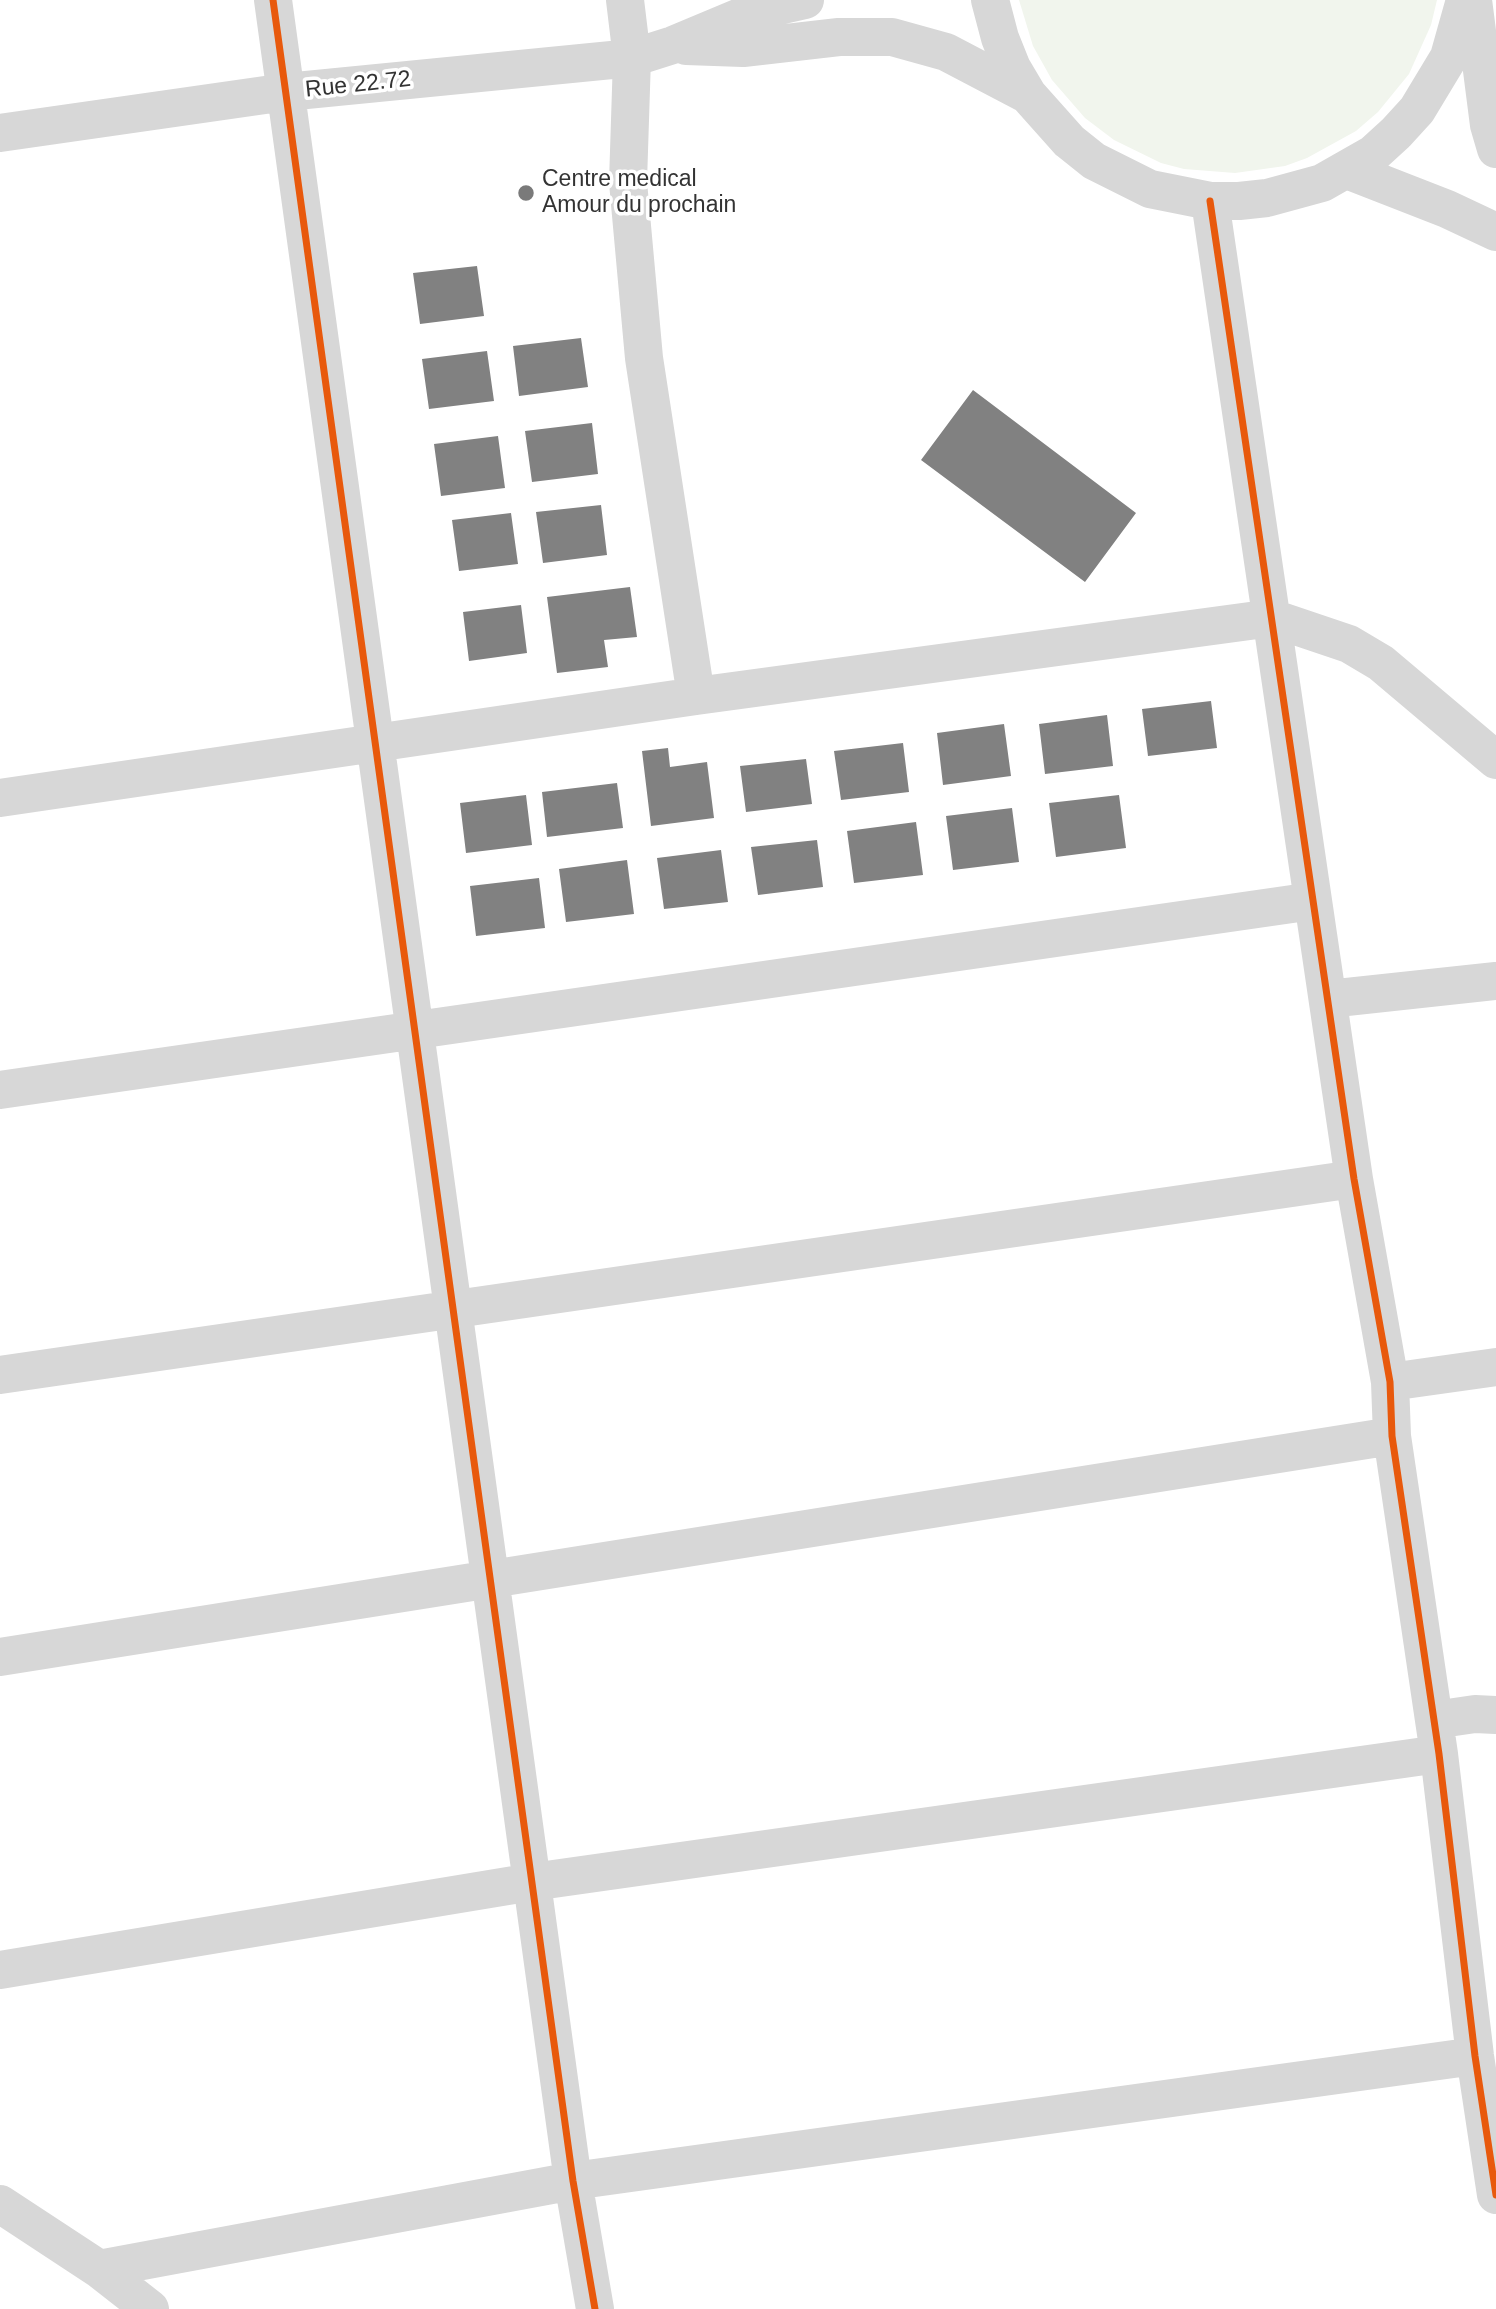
<!DOCTYPE html>
<html>
<head>
<meta charset="utf-8">
<style>
  body { margin:0 }
  canvas { display:block; background:#fff }
</style>
</head>
<body>
<canvas width="1496" height="2309"></canvas>
<script>
const g = document.querySelector('canvas').getContext('2d');
g.lineJoin = 'round';
function paint(path, color) { g.fillStyle = color; g.fill(path, 'evenodd'); }
const poly = rows => new Path2D(rows.map(r => 'M' + r).join(''));
function stroke(path, color, width, dash) { g.strokeStyle = color; g.lineWidth = width; g.lineCap = dash ? 'butt' : 'round'; g.setLineDash(dash || []); g.stroke(path); }
function drawText(font, color, halo, rows, align = 'center') {
  g.font = font + ' Helvetica,sans-serif'; g.lineWidth = 7; g.setLineDash([]); g.textBaseline = 'middle'; g.strokeStyle = halo; g.fillStyle = color; for (const [text, x, y, turn = 0] of rows) {
    g.save(); g.translate(x, y); g.rotate((+turn || 0) * Math.PI / 180); g.textAlign = isNaN(turn) ? turn : align; if (halo) g.strokeText(text, 0, 0); g.fillText(text, 0, 0); g.restore();
  }
}
paint(poly([
  [1019,0,1437,0,1431,25,1409,74,1378,112,1356,131,1307,158,1285,166,1235,173,1184,169,1161,163,1114,140,1085,118,1052,80,1033,46]
]), '#f1f5ed');
paint(poly([
  [477,266,484,316,420,324,413,273],
  [581,338,588,387,519,396,513,346],
  [487,351,494,401,429,409,422,359],
  [973,390,1136,513,1085,582,921,460],
  [592,423,598,474,532,482,525,431],
  [498,436,505,488,441,496,434,444],
  [601,505,607,555,543,563,536,512],
  [511,513,518,564,459,571,452,520],
  [630,587,637,637,604,640,608,667,557,673,547,597],
  [521,605,527,653,469,661,463,612],
  [1211,701,1217,748,1148,756,1142,709],
  [1107,715,1113,766,1045,774,1039,724],
  [1004,724,1011,776,943,785,937,733],
  [903,743,909,792,841,800,834,751],
  [668,748,670,767,707,762,714,818,651,826,642,751],
  [806,759,812,804,746,812,740,766],
  [617,783,623,828,547,837,542,792],
  [526,795,532,845,466,853,460,803],
  [1119,795,1126,848,1056,857,1049,803],
  [1012,808,1019,862,953,870,946,816],
  [916,822,923,875,854,883,847,831],
  [817,840,823,887,758,895,751,847],
  [721,850,728,902,664,909,657,858],
  [627,860,634,914,566,922,559,869],
  [539,878,545,928,476,936,470,886]
]), '#818181');
stroke(poly([
  [273,0,573,2181,595,2309],
  [625,0,632,58,628,182,644,358,696,696],
  [990,0,1000,38,1012,68,1028,95,1069,141,1094,161,1150,189,1210,201,1239,201,1267,198,1322,183,1373,154,1396,133,1417,110,1449,57,1465,0],
  [1473,0,1489,125,1496,149],
  [686,46,743,48,839,37,892,37,946,52,1028,95],
  [0,133,286,92,632,58,673,45,752,12,805,0],
  [1347,170,1447,209,1496,232],
  [1210,201,1354,1179,1390,1382,1392,1436,1439,1754,1475,2056,1496,2195],
  [0,798,696,696,1272,618,1349,644,1381,663,1496,760],
  [1328,999,1496,981],
  [0,1090,1313,901],
  [0,1375,1354,1179],
  [1390,1382,1496,1367],
  [0,1657,1392,1436],
  [1434,1720,1475,1714,1496,1715],
  [0,1970,532,1882,1439,1754],
  [0,2204,99,2269,150,2309],
  [99,2269,573,2181,1475,2056]
]), '#d7d7d7', 38);
stroke(poly([
  [273,0,573,2181,595,2309],
  [1210,201,1354,1179,1390,1382,1392,1436,1439,1754,1475,2056,1496,2195]
]), '#e8590c', 7);
for (const [x, y, r, color] of [
  [526,193,9,"#7a7a7a"]
]) { const dot = new Path2D(); dot.arc(x, y, r, 0, 2 * Math.PI); g.fillStyle = color; g.fill(dot); stroke(dot, '#fff', 2.5); }
drawText('23px', '#333', '#fff', [
  ["Rue 22.72",358,85,-6]
]);
drawText('23px', '#333', '#fff', [
  ["Centre medical",542,180],
  ["Amour du prochain",542,206]
], 'left');
</script>
</body>
</html>
